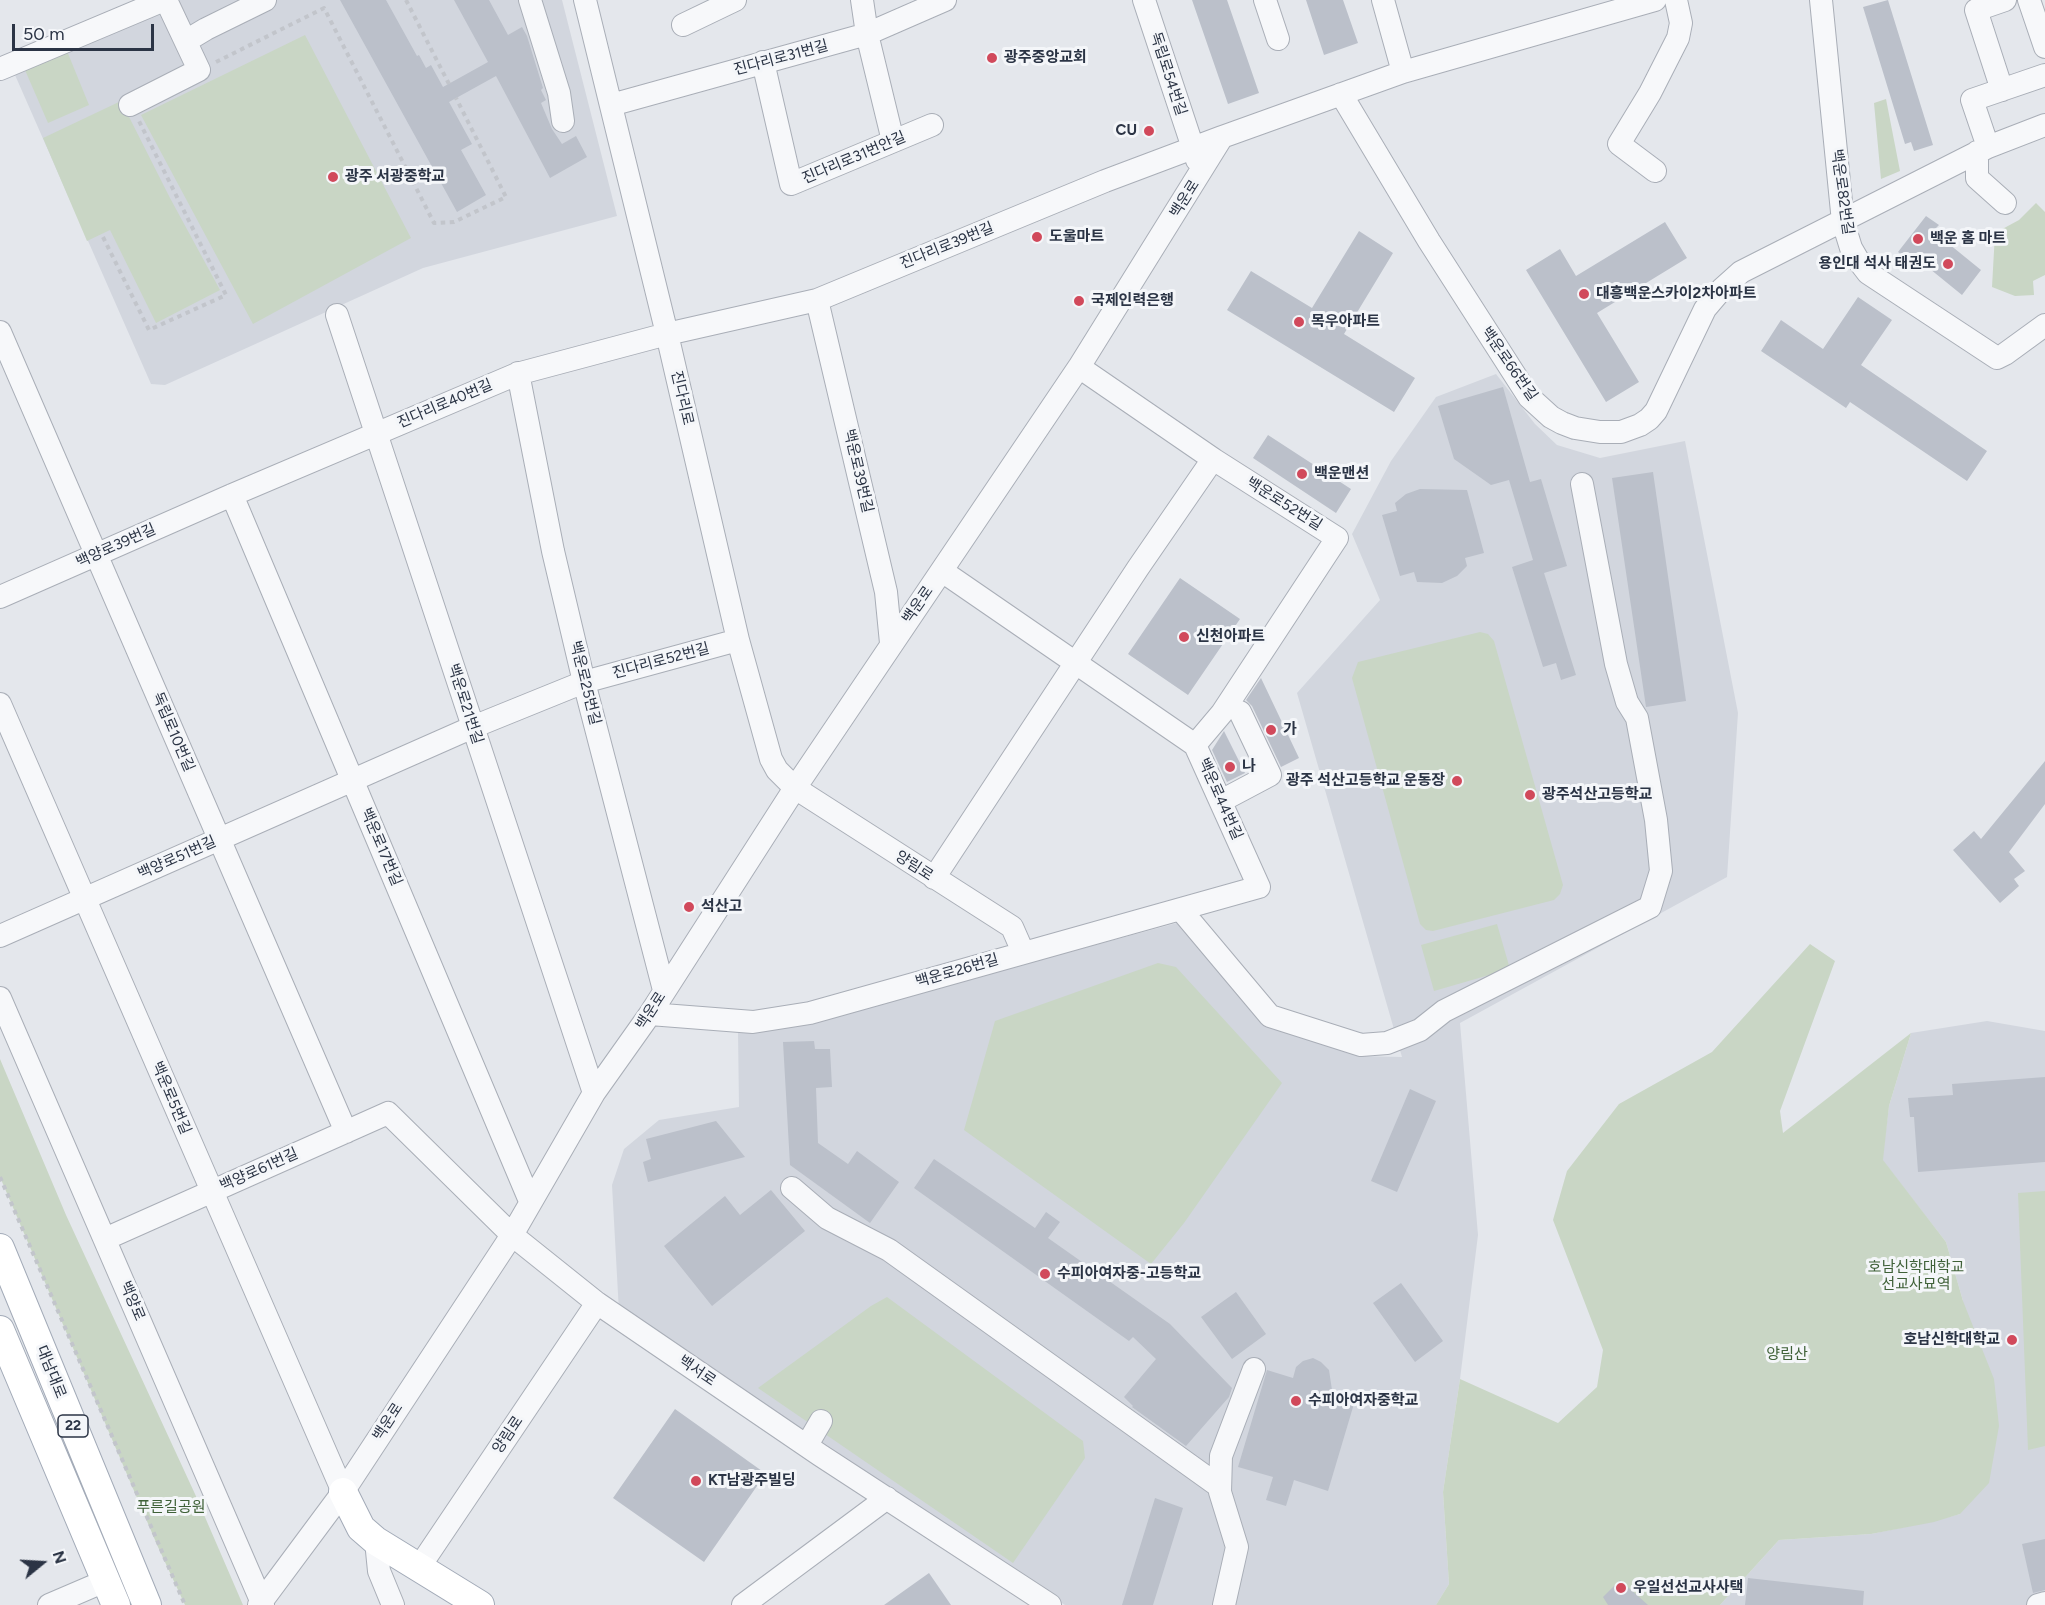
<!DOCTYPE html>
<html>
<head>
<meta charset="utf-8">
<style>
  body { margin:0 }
  #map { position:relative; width:2045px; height:1605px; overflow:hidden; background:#e4e7ec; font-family:Figtree,sans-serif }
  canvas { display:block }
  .north { position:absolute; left:12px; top:1533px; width:60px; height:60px; -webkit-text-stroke:4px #f4f6f9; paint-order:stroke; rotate:72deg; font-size:16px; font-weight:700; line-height:24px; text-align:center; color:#2b3445 }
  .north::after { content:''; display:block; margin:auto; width:21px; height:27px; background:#2b3445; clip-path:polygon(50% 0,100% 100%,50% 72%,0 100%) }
  .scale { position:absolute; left:12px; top:24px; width:142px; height:27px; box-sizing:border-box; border:3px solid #2b3445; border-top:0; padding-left:8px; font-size:18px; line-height:21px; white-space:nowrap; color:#2b3445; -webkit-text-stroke:4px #f4f6f9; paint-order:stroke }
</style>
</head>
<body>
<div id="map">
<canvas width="2045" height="1605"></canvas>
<div class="north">N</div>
<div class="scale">50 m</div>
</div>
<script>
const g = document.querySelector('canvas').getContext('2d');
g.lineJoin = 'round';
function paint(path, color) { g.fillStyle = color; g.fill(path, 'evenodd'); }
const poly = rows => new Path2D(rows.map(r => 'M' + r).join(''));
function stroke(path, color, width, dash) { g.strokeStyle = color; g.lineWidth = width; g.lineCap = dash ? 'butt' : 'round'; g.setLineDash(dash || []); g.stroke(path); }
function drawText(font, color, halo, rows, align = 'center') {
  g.font = font + ' Figtree,"Noto Sans KR",sans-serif'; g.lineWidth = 6; g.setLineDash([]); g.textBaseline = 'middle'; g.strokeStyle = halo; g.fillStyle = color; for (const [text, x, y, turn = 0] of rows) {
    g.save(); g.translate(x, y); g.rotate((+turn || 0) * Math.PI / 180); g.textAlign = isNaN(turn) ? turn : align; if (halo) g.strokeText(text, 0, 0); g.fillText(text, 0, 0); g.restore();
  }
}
paint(poly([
  [180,0,562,0,617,216,423,268,165,385,151,384,15,75],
  [1496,374,1535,424,1557,445,1600,458,1685,441,1738,713,1727,877,1460,1023,1478,1235,1460,1379,1443,1492,1449,1584,1436,1605,1065,1605,824,1443,619,1312,612,1185,624,1149,659,1120,739,1107,738,1032,812,1021,1177,923,1264,1025,1358,1056,1402,1057,1297,693,1380,600,1352,534,1391,461,1436,397],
  [1987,1021,2045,1031,2045,1605,1720,1605,1779,1540,1871,1534,1934,1521,1960,1514,1963,1301,1946,1242,1882,1160,1889,1106,1911,1033]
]), '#d2d6de');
paint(poly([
  [305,35,411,238,253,324,141,115],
  [67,51,89,105,48,123,25,70],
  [1886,99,1900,171,1881,179,1874,103],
  [121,101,170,198,220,290,156,323,110,230,87,241,43,138],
  [2036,203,2045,212,2045,275,2033,281,2034,295,2015,296,1992,287,1995,233,2019,220],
  [1480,632,1488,634,1494,641,1563,885,1560,894,1554,900,1433,931,1426,930,1420,924,1352,678,1358,662],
  [1497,924,1510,969,1434,991,1421,945],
  [1810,944,1835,961,1780,1111,1783,1133,1911,1033,1889,1106,1883,1160,1946,1242,1963,1301,1994,1379,1999,1426,1989,1483,1960,1514,1934,1522,1871,1534,1779,1540,1720,1605,1436,1605,1449,1584,1443,1492,1460,1379,1558,1423,1597,1387,1603,1350,1553,1220,1567,1171,1619,1104,1712,1052],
  [1158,963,1176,967,1282,1083,1184,1223,1151,1264,964,1130,995,1021],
  [0,1059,66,1215,195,1494,243,1605,185,1605,158,1547,0,1177],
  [2045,1191,2045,1446,2028,1450,2018,1193],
  [887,1297,1083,1441,1085,1458,1013,1563,758,1388,871,1306]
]), '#c9d6c5');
paint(poly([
  [340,0,386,0,417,56,419,55,426,68,431,65,443,87,488,62,454,0,489,0,508,35,522,27,527,36,543,88,541,90,546,100,541,103,552,129,562,144,576,136,587,157,550,178,496,76,449,102,472,144,461,150,486,195,457,212],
  [1192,0,1227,0,1259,93,1228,104],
  [1306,0,1343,0,1358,43,1324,55],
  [1888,0,1933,145,1914,151,1911,142,1905,144,1863,7],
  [1926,216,1939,225,1933,231,1981,270,1962,295,1914,256,1909,261,1898,252],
  [1665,222,1687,258,1597,313,1639,382,1606,402,1526,270,1560,249,1576,276],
  [1359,231,1393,253,1344,334,1415,378,1394,412,1227,310,1251,271,1312,308],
  [1858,297,1892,320,1861,365,1987,451,1967,481,1850,402,1846,408,1761,351,1781,320,1823,349],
  [1503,387,1530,482,1541,479,1567,566,1544,573,1576,675,1561,680,1556,663,1543,667,1512,567,1533,560,1509,480,1491,485,1454,459,1438,406],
  [1268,435,1351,489,1336,513,1253,458],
  [1653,472,1686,701,1646,707,1612,478],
  [1420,489,1467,490,1484,553,1465,558,1467,566,1457,576,1442,583,1417,582,1414,572,1400,576,1382,515,1397,511,1395,503,1406,494],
  [1180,578,1240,619,1188,695,1128,654],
  [1261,678,1299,758,1281,767,1252,706,1246,700],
  [1224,731,1245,773,1227,782,1212,750],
  [2045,761,2045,804,2009,852,2025,871,2014,879,2019,886,2000,903,1953,850,1974,831,1981,839],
  [814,1041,815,1049,830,1049,832,1087,816,1088,818,1143,848,1164,857,1151,899,1182,870,1223,790,1165,783,1042],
  [2045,1077,2045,1162,1918,1172,1914,1117,1910,1117,1908,1098,1953,1095,1952,1084],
  [1410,1089,1436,1101,1397,1192,1371,1181],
  [716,1121,745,1157,648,1182,643,1162,651,1159,646,1139],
  [934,1159,1035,1228,1046,1212,1060,1222,1048,1238,1170,1324,1232,1388,1229,1397,1186,1446,1132,1407,1133,1406,1124,1397,1156,1359,1133,1337,1129,1341,914,1188],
  [771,1190,805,1231,712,1306,664,1246,725,1196,740,1215],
  [1401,1283,1443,1341,1415,1362,1373,1303],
  [1236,1292,1266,1334,1232,1359,1201,1317],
  [1313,1358,1321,1362,1329,1370,1332,1390,1356,1397,1328,1491,1294,1480,1286,1506,1266,1500,1273,1477,1238,1467,1267,1370,1293,1378,1296,1367,1303,1361],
  [675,1409,769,1476,760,1488,757,1486,704,1562,613,1498],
  [1155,1498,1183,1508,1153,1605,1122,1605],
  [2045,1539,2045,1590,2033,1593,2022,1544],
  [929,1573,951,1605,884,1605],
  [1748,1578,1864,1591,1863,1605,1745,1605],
  [1620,1580,1648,1605,1608,1605,1603,1597]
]), '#bbc0ca');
const minor = poly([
  [530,0,559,93,563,121],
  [585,0,667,334,738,640,771,759,777,770,795,788,1012,927,1023,952],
  [862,0,867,34,893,141],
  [1144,0,1197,160],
  [1265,0,1278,39],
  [1383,0,1403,72],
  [1821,0,1843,222,1851,248,1858,260,1868,273,1997,358,2005,354,2045,325],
  [2029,0,2045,47],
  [683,25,735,0],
  [186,41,206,29,265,0],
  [763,62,791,184,932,125],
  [0,69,164,0],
  [2002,90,1976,10,2005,0],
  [1341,94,1429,241,1529,397,1551,417,1562,423,1575,428,1600,432,1621,432,1640,425,1649,419,1656,411,1705,309,1722,289,1741,272,1988,147,2045,125],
  [130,105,199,70,166,0],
  [611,105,867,34,945,0],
  [1988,147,1972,100,2045,75],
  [1977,152,1977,178,2005,203],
  [1655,171,1619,144,1650,93,1678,38,1681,23,1676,0],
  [817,300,886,592,891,643],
  [337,315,594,1093],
  [0,332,346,1132],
  [1079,367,1213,459,1337,538,1222,713,1195,745],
  [518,373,553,551,584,682,664,990],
  [232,495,530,1201],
  [0,597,232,495,517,374,667,334,817,300,1105,181,1222,137],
  [0,704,343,1492],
  [1221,801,1270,775,1240,712],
  [934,878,1138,568,1213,459],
  [1181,910,1270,1016,1361,1045,1387,1043,1420,1030,1444,1011,1650,907,1661,871,1656,820,1637,718,1627,702,1616,664,1582,484],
  [0,936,473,727,584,682,738,640],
  [0,998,263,1605],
  [650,1014,753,1022,810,1013,1259,887,1195,745,942,571],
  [792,1188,827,1218,889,1250,1220,1487],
  [105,1239,388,1113,512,1235,597,1303,820,1455,1050,1605],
  [807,1445,821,1421],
  [376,1541,379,1571,393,1605],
  [420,1566,597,1303],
  [49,1605,105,1581],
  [259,1605,343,1492,512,1235,594,1093,650,1014,795,788,1079,367,1222,137,1403,72,1655,0],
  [743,1605,887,1498],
  [1224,1605,1237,1547,1220,1492,1221,1456,1254,1369],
  [2038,1605,2045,1603]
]);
const major = poly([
  [0,1248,147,1605],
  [0,1330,116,1605],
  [343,1492,361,1528,376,1541,480,1605]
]);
stroke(minor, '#a9aeb7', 24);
stroke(major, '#a3abb8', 30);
stroke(poly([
  [406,0,449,84],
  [216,62,324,8,434,223,454,222,506,197,456,98],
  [103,237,149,330,226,295,139,121],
  [0,1177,185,1605]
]), '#c2c5cb', 4, [4.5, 4.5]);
stroke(minor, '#f7f8fa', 22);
stroke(major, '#fff', 28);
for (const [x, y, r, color] of [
  [992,58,6,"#d1495b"],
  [1149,131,6,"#d1495b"],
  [333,177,6,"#d1495b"],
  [1037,237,6,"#d1495b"],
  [1918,239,6,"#d1495b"],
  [1948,264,6,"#d1495b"],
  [1584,294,6,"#d1495b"],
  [1079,301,6,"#d1495b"],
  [1299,322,6,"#d1495b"],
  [1302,474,6,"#d1495b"],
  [1184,637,6,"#d1495b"],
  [1271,730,6,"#d1495b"],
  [1230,767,6,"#d1495b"],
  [1457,781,6,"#d1495b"],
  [1530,795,6,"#d1495b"],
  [689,907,6,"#d1495b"],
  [1045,1274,6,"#d1495b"],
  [2012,1340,6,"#d1495b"],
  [1296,1401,6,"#d1495b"],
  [696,1481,6,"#d1495b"],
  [1621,1588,6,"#d1495b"]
]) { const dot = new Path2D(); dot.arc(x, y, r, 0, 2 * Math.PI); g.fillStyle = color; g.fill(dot); stroke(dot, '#f4f6f9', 2); }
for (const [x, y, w] of [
  [73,1426,30]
]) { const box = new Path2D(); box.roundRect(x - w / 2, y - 11, w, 22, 4.5); g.fillStyle = '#f4f6f9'; g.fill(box); stroke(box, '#2b3445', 1.5); }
drawText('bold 14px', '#2b3445', null, [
  ["22",73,1426]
]);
drawText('15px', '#2b3445', '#f4f6f9', [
  ["진다리로31번길",781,58,-15],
  ["독립로54번길",1168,74,72],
  ["진다리로31번안길",854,158,-23],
  ["백운로82번길",1842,192,82],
  ["백운로",1185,199,-58],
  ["진다리로39번길",947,246,-22],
  ["백운로66번길",1509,364,55],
  ["진다리로",682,398,77],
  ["진다리로40번길",445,404,-23],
  ["백운로39번길",858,471,77],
  ["백운로52번길",1284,504,32],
  ["백양로39번길",116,546,-24],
  ["백운로",918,605,-55],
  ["진다리로52번길",661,661,-15],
  ["백운로25번길",585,683,76],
  ["백운로21번길",465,704,72],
  ["독립로10번길",173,732,67],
  ["백운로44번길",1220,799,66],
  ["백운로17번길",381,847,67],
  ["백양로51번길",177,858,-24],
  ["양림로",914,866,33],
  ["백운로26번길",957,971,-16],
  ["백운로",651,1011,-57],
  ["백운로5번길",171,1098,67],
  ["백양로61번길",259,1170,-24],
  ["백양로",132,1301,67],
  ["백서로",697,1371,34],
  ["대남대로",51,1372,68],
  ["백운로",388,1422,-57],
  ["양림로",508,1435,-56]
]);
drawText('bold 15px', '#2b3445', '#f4f6f9', [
  ["광주중앙교회",1004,58],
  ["CU",1137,131,"right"],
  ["광주 서광중학교",345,177],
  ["도울마트",1049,237],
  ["백운 홈 마트",1930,239],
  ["용인대 석사 태권도",1936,264,"right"],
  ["대흥백운스카이2차아파트",1596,294],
  ["국제인력은행",1091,301],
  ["목우아파트",1311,322],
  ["백운맨션",1314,474],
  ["신천아파트",1196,637],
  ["가",1283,730],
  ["나",1242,767],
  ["광주 석산고등학교 운동장",1445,781,"right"],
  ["광주석산고등학교",1542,795],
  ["석산고",701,907],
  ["수피아여자중-고등학교",1057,1274],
  ["호남신학대학교",2000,1340,"right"],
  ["수피아여자중학교",1308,1401],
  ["KT남광주빌딩",708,1481],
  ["우일선선교사사택",1633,1588]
], 'left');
drawText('15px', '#3f6138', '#f4f6f9', [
  ["호남신학대학교",1916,1268],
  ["선교사묘역",1916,1285],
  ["양림산",1787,1355],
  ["푸른길공원",171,1508]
]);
</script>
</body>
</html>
